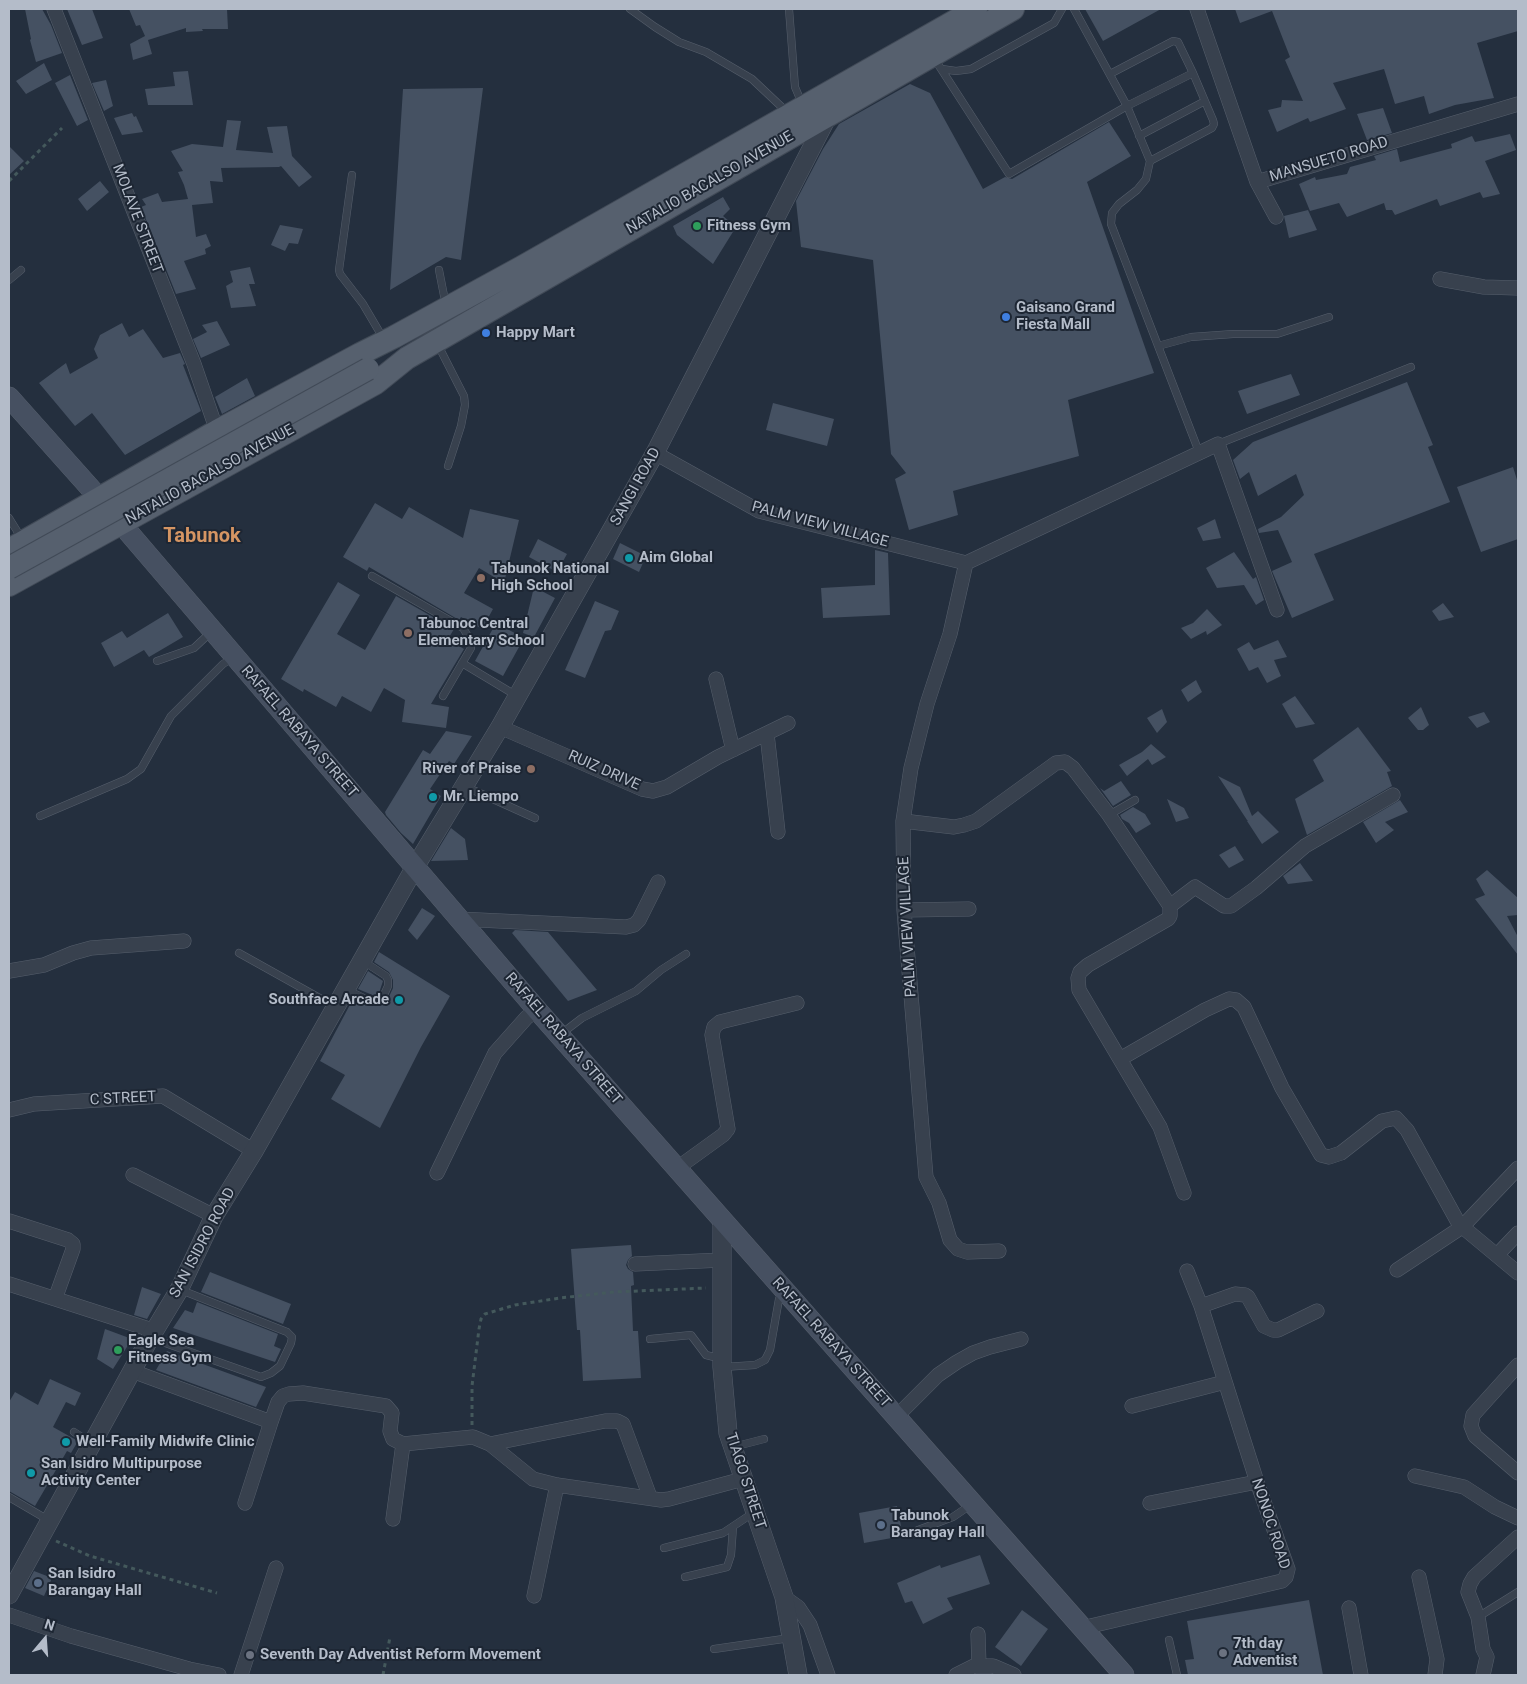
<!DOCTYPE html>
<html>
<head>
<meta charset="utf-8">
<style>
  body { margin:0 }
  #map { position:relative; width:1527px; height:1684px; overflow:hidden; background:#242f3e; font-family:Roboto,sans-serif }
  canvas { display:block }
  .frame { position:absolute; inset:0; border:10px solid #b4bcc9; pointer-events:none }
  .north { position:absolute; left:20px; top:1614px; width:50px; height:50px; -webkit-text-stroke:4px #1d2633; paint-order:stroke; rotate:18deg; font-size:14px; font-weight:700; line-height:20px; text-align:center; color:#b4bcc9 }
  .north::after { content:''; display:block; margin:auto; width:18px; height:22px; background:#b4bcc9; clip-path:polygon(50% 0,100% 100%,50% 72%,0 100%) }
</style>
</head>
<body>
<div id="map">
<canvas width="1527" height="1684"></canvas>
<div class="frame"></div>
<div class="north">N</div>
</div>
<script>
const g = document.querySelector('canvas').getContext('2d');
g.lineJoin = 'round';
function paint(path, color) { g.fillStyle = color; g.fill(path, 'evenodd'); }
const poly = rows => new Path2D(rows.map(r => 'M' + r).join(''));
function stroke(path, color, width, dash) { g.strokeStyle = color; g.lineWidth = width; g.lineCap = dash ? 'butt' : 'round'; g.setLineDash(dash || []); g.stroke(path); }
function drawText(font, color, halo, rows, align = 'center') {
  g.font = font + ' Roboto,sans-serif'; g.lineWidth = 4; g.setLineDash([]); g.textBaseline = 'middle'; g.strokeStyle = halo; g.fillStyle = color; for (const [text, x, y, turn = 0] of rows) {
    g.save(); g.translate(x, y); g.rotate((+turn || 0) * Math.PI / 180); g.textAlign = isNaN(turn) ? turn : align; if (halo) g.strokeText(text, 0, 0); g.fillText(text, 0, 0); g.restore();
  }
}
paint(poly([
  [25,9,42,9,51,25,62,53,36,62,30,40,31,39],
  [67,9,92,9,103,38,82,45],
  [129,9,227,9,228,29,202,29,203,31,186,32,186,28,148,40,152,54,133,60,130,44,145,36,140,25,136,26],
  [1085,9,1161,9,1103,41],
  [1235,9,1518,9,1518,31,1477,43,1494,98,1455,105,1429,114,1424,96,1395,104,1384,69,1333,83,1346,109,1310,122,1308,118,1277,132,1268,110,1281,107,1282,100,1303,101,1285,60,1290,57,1272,11,1240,23],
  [44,63,52,80,26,94,16,81],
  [188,71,193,105,148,105,145,89,175,86,173,72],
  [70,75,88,120,77,126,55,83],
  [106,80,113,106,104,111,92,83],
  [910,84,930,93,983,189,1005,177,1012,179,1109,122,1131,156,1087,182,1154,373,1068,400,1079,456,953,491,958,515,909,530,895,479,906,473,891,454,873,260,801,247,796,201,823,149,839,124],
  [483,88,461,260,446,257,390,290,403,89],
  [1383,108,1392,133,1367,140,1357,114],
  [132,113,134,117,136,116,143,132,122,135,114,118],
  [227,120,241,121,236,150,273,153,267,127,287,126,292,156,312,177,299,187,281,166,279,167,221,168,223,182,210,181,213,203,192,205,196,237,206,234,211,246,205,249,206,254,184,261,196,289,176,294,141,207,146,205,142,199,158,193,162,202,188,199,184,185,178,172,183,171,171,151,192,144,223,147],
  [1510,134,1516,150,1485,161,1500,194,1483,198,1480,192,1440,206,1437,199,1395,215,1392,210,1386,210,1384,203,1347,217,1339,203,1310,211,1299,184,1315,177,1316,180,1347,174,1350,167,1376,160,1374,156,1397,149,1400,162,1452,148,1451,144,1472,136,1475,142],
  [9,146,24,161,9,175],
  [100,181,109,192,87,211,78,199],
  [723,197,730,209,723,216,736,227,713,264,677,235,673,226],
  [1308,210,1317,230,1289,238,1284,216],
  [280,225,303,229,298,244,289,243,285,251,271,245],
  [250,267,255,284,249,284,256,306,231,308,226,286,233,282,230,271],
  [217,321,230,345,201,358,193,339,207,332,202,325],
  [122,323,129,337,143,329,163,358,180,353,185,364,183,365,201,411,125,455,92,413,75,426,39,383,66,363,70,374,98,358,94,349,100,335],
  [1291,374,1300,395,1247,414,1238,391],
  [247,378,255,396,222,414,215,397],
  [1407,382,1433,445,1428,447,1450,502,1314,554,1334,600,1292,618,1272,571,1292,562,1278,530,1259,533,1258,529,1281,517,1304,495,1296,474,1258,496,1249,472,1240,479,1233,460,1253,442],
  [773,403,834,419,827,446,766,430],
  [1513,467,1518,483,1518,539,1481,552,1457,487],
  [375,503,402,519,409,507,463,538,470,509,519,520,504,583,479,568,464,593,493,609,482,629,461,617,459,620,369,567,367,571,343,557],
  [1215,519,1221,538,1203,541,1197,528],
  [538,539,567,554,557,572,529,557],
  [620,543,646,556,639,572,613,559],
  [875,550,888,553,890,615,823,618,821,588,875,585],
  [1234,552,1253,579,1256,577,1264,600,1256,605,1244,585,1217,588,1206,568],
  [338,582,360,595,337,634,365,650,396,596,454,629,448,639,464,649,431,704,449,707,446,728,402,722,405,700,384,688,371,712,342,696,336,707,304,689,303,692,281,679],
  [534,587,555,598,534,637,523,633],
  [595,601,619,611,611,630,605,631,585,678,565,670],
  [1443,603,1454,617,1439,621,1432,611],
  [1207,609,1222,625,1207,635,1206,631,1191,639,1181,628,1193,623],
  [168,613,183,637,149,657,144,650,114,667,101,643,122,631,127,638],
  [496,623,524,638,503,676,475,661],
  [1278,640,1287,657,1274,660,1281,676,1267,683,1258,667,1249,671,1237,649,1249,642,1254,650],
  [1196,680,1202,692,1188,702,1181,690],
  [1295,696,1315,724,1296,728,1282,704],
  [1421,707,1429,725,1423,730,1418,730,1408,718],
  [1162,709,1167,722,1157,733,1147,718],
  [1484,712,1490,722,1477,728,1468,717],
  [1358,727,1391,771,1387,772,1392,786,1307,835,1295,799,1324,781,1313,760],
  [446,731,472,736,454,764,449,761,430,789,441,796,413,844,401,833,386,815,385,812,423,750,430,754],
  [1151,744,1166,757,1152,765,1148,759,1127,776,1119,765,1142,752],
  [1218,776,1240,787,1252,816,1258,811,1279,832,1262,844,1247,821,1248,820,1247,820],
  [1121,781,1131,795,1113,806,1100,788,1104,791],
  [1167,799,1184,808,1189,818,1176,822],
  [1400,800,1408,812,1385,822,1394,830,1376,843,1363,822],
  [1133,807,1145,814,1151,824,1136,833,1129,823,1122,819,1120,815],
  [451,828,465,839,468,860,431,861],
  [1235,846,1244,860,1229,868,1219,855],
  [1300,863,1313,881,1288,884,1283,876],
  [1487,870,1518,898,1518,915,1507,916,1518,937,1518,955,1475,899,1485,895,1476,879],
  [422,908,435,916,417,940,408,930],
  [515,930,548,932,597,990,568,1001,512,933],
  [379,952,450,996,421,1047,380,1128,331,1099,345,1075,320,1061,353,999,370,1006,378,1006,388,999,393,988,393,980,389,972,374,962],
  [368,971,383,981,379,993,375,996,358,989],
  [631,1245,632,1256,628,1260,626,1265,628,1269,633,1272,634,1285,631,1286,633,1331,638,1331,641,1378,583,1381,580,1330,577,1330,571,1249],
  [210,1272,291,1304,283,1324,201,1292],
  [142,1287,161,1294,147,1319,134,1315],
  [197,1302,278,1334,274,1346,281,1349,275,1362,173,1328,185,1310,193,1313],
  [105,1329,132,1339,113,1369,97,1359],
  [167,1351,266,1387,256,1407,156,1370],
  [50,1379,81,1393,75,1406,66,1402,53,1427,78,1441,71,1453,67,1451,35,1506,9,1491,9,1402,15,1392,38,1405],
  [897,1506,903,1536,864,1543,859,1513],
  [980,1555,990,1584,947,1598,953,1609,923,1624,912,1601,905,1603,897,1583,940,1565,941,1568],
  [34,1571,52,1578,44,1596,25,1588],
  [1309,1600,1323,1675,1188,1675,1185,1660,1194,1659,1187,1621],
  [1022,1610,1048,1629,1021,1666,995,1647]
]), '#455162');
const service = poly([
  [630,9,655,27,679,42,706,52,752,79,787,112],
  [789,9,795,87,803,106],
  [1074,9,1127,106,1150,161,1146,179,1137,190,1119,204,1112,213,1111,224,1199,452],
  [934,58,1009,174,1127,106,1193,73,1213,120,1214,124,1212,128,1150,161],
  [942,69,956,71,971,69,1054,23,1062,9],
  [1110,74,1173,41,1178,42,1193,73],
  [1139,136,1205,101],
  [352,175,339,270,340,274,363,304,383,338],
  [439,270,446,306],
  [9,280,21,270],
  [437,343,464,396,465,405,461,426,448,466],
  [1158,346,1191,337,1233,334,1277,334,1329,317],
  [1218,444,1411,367],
  [9,518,22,539],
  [372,576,463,628,469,638,471,648,443,696],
  [157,661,194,648,211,632],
  [462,663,517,696],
  [464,786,535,818],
  [1109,815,1135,800],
  [40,816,127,779,141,769,171,716,223,664,234,657],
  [239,953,334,1006],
  [345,989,370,1001,376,1001,383,997,388,986,388,980,386,976,363,961],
  [561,1034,582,1018,636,991,661,970,686,954],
  [151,1338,261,1377,271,1373,280,1366,291,1343,292,1337,287,1332,181,1290],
  [650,1339,691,1335,706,1355,722,1359],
  [723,1367,755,1365,765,1360,770,1350,779,1299,783,1292],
  [74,1432,91,1443],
  [733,1447,764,1439],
  [9,1497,50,1521],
  [918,1530,953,1517,972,1504],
  [664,1548,723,1533,747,1517,757,1516],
  [685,1577,727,1567,731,1555,733,1527],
  [1478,1617,1518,1592],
  [1169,1640,1177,1675],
  [714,1649,790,1638]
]);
const minor = poly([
  [54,9,194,364,217,431],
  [1197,9,1257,182,1276,217],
  [1257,182,1518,104],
  [1440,279,1484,287,1518,288],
  [655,453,759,511,966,563,1218,444,1277,610],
  [966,563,950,634,927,704,911,768,903,821,904,910,926,1177,939,1203,950,1240,958,1249,967,1252,999,1251],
  [716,679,733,750],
  [500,727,642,789,653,791,667,787,718,757,788,723],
  [767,734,778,832],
  [903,821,954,827,964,825,976,821,1056,763,1065,762,1073,768,1109,815,1170,906,1170,916,1168,919,1088,965,1080,972,1078,978,1079,990,1160,1127,1184,1193],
  [1170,906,1195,887,1224,906,1231,906,1256,888,1305,846,1393,795],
  [904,910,969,909],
  [458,919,626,927,634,925,639,920,658,882],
  [9,971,44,965,73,953,91,948,184,941],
  [1120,1059,1205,1010,1229,999,1236,1000,1244,1007,1282,1088,1321,1155,1329,1157,1341,1153,1382,1121,1396,1118,1407,1130,1459,1224,1518,1273],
  [9,1110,34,1104,163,1096,254,1151],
  [676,1169,723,1135,728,1129,712,1035,714,1027,720,1022,797,1003],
  [437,1173,495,1053,527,1017,538,1011],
  [133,1175,214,1216],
  [9,1221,68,1240,73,1244,73,1249,55,1299],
  [1497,1255,1518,1233],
  [635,1264,722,1260],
  [1397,1270,1462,1227,1518,1168],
  [9,1284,155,1331],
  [1201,1306,1235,1294,1245,1295,1248,1297,1264,1326,1273,1330,1278,1330,1317,1311],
  [1518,1365,1473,1415,1471,1426,1475,1436,1518,1473],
  [132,1371,271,1422,278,1402,283,1396,289,1394,303,1393,386,1406,392,1413,390,1431,393,1439,403,1444,473,1437,490,1444,533,1479,557,1485,661,1500,669,1499,743,1479],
  [1132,1406,1225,1382],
  [897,1416,938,1375,957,1362,973,1353,990,1347,1021,1339],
  [490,1444,605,1421,617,1421,623,1424,650,1497],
  [1415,1476,1464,1487,1495,1507,1518,1518],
  [245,1503,271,1422],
  [1150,1503,1257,1482],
  [393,1519,403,1444],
  [1419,1577,1437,1659,1435,1675],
  [534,1596,557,1485],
  [784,1597,798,1607,810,1625,828,1675],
  [1349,1608,1361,1675],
  [9,1615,71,1636,189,1669,219,1675],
  [1082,1628,1282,1581,1286,1577,1288,1569,1257,1482,1201,1306,1187,1271],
  [978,1634,979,1666],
  [241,1675,276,1568],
  [956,1675,974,1666,993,1666,1014,1675],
  [1483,1675,1487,1657,1483,1649,1478,1617,1468,1592,1470,1584,1474,1577,1518,1537]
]);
const tertiary = poly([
  [722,1221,722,1367,728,1433,784,1597,798,1675],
  [9,1595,150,1338,179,1290,214,1216,254,1151,415,867,500,727,655,453,830,112]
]);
const secondary = poly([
  [9,397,100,499,213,631,538,1011,1124,1675]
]);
const primary = poly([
  [9,550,217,431,360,354,394,337,522,267,976,9],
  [9,585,376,383,407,358,1013,9]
]);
stroke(service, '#565f6c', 8);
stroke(minor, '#565f6c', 15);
stroke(tertiary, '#565f6c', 19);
stroke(secondary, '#565f6c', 21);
stroke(primary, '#414a57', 24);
stroke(poly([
  [9,181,62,128],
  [472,1425,472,1386,479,1329,481,1319,485,1314,515,1305,560,1298,614,1292,706,1288],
  [56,1541,90,1556,217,1593],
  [383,1675,390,1637]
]), '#44595c', 3, [4, 4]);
stroke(service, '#38414e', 7);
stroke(minor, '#38414e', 14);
stroke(tertiary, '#38414e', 18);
stroke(secondary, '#465061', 20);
stroke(primary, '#56606e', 22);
const primaryBridge = poly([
  [9,568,368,369]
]);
stroke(primaryBridge, '#414a57', 24, []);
stroke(primaryBridge, '#56606e', 22);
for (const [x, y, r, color] of [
  [697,226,5,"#2e9e5b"],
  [1006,317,5,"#3f7fe0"],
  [486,333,5,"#3f7fe0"],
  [629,558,5,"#0f9aa8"],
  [481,578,5,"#8d6e63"],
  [408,633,5,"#8d6e63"],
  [531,769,5,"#8d6e63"],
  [433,797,5,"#0f9aa8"],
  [399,1000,5,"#0f9aa8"],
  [118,1350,5,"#2e9e5b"],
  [66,1442,5,"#0f9aa8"],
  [31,1473,5,"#0f9aa8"],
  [881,1525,5,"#5c6f8a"],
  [38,1583,5,"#5c6f8a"],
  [1223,1653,5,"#6b7280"],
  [250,1655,5,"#6b7280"]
]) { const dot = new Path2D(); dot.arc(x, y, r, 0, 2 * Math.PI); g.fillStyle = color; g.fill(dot); stroke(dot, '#1d2633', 2); }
drawText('15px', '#b4bcc9', '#1d2633', [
  ["MANSUETO ROAD",1329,160,-17],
  ["NATALIO BACALSO AVENUE",710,183,-30],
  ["MOLAVE STREET",137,219,69],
  ["NATALIO BACALSO AVENUE",210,475,-29],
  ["SANGI ROAD",636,487,-61],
  ["PALM VIEW VILLAGE",820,525,15],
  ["RAFAEL RABAYA STREET",299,732,49],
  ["RUIZ DRIVE",604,771,24],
  ["PALM VIEW VILLAGE",908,927,-93],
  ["RAFAEL RABAYA STREET",563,1039,49],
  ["C STREET",123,1099,-3],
  ["SAN ISIDRO ROAD",203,1243,-62],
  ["RAFAEL RABAYA STREET",831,1343,48],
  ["TIAGO STREET",745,1481,72],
  ["NONOC ROAD",1270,1524,72]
]);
drawText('bold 15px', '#b4bcc9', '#1d2633', [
  ["Fitness Gym",707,226],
  ["Gaisano Grand",1016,308],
  ["Fiesta Mall",1016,325],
  ["Happy Mart",496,333],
  ["Aim Global",639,558],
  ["Tabunok National",491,569],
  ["High School",491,586],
  ["Tabunoc Central",418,624],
  ["Elementary School",418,641],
  ["River of Praise",521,769,"right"],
  ["Mr. Liempo",443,797],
  ["Southface Arcade",389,1000,"right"],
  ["Eagle Sea",128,1341],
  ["Fitness Gym",128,1358],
  ["Well-Family Midwife Clinic",76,1442],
  ["San Isidro Multipurpose",41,1464],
  ["Activity Center",41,1481],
  ["Tabunok",891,1516],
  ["Barangay Hall",891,1533],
  ["San Isidro",48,1574],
  ["Barangay Hall",48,1591],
  ["7th day",1233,1644],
  ["Adventist",1233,1661],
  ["Seventh Day Adventist Reform Movement",260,1655]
], 'left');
drawText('bold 20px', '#d59563', '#1d2633', [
  ["Tabunok",202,537]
]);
</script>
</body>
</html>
